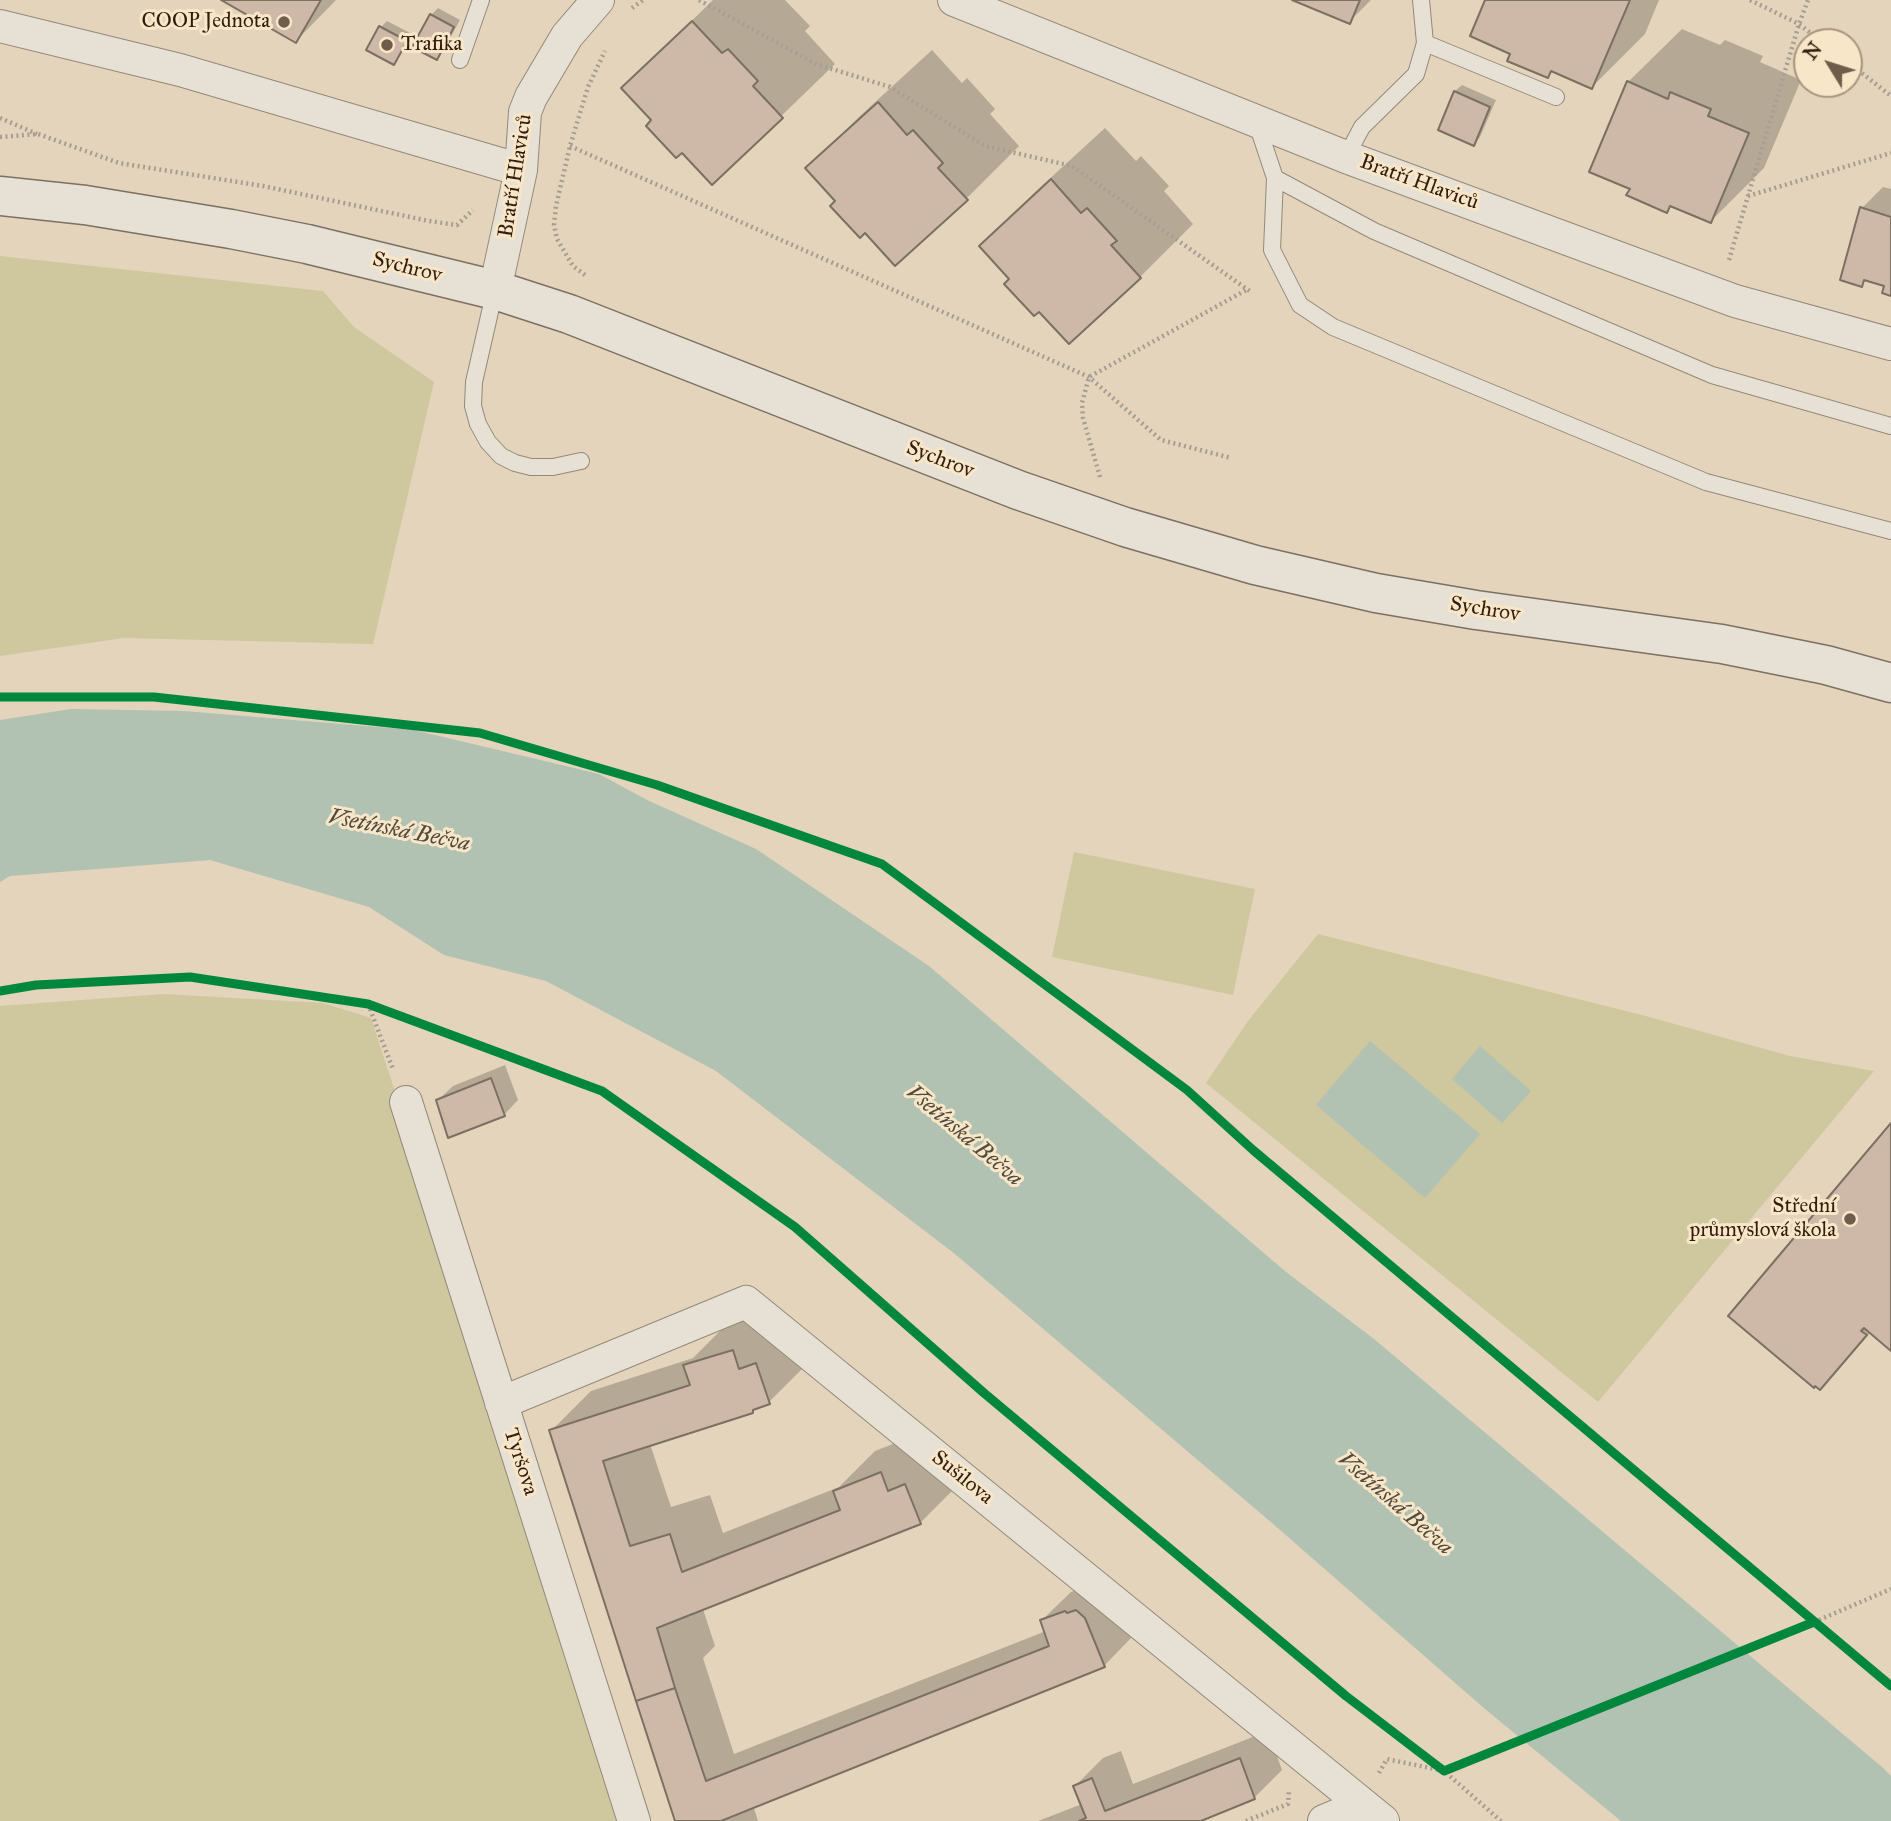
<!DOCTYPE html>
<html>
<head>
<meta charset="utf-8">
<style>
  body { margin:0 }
  #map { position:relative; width:1891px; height:1821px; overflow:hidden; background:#e3d4bb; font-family:"IM FELL Great Primer",serif }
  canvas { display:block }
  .north { position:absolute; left:1793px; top:28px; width:70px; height:70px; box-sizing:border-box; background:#f8e6c8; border:2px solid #a9957d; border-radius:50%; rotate:308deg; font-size:19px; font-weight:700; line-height:28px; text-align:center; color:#321c0d }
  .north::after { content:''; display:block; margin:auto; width:24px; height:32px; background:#705c4a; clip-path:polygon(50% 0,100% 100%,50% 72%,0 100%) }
</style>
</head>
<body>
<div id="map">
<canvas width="1891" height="1821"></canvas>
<div class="north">N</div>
</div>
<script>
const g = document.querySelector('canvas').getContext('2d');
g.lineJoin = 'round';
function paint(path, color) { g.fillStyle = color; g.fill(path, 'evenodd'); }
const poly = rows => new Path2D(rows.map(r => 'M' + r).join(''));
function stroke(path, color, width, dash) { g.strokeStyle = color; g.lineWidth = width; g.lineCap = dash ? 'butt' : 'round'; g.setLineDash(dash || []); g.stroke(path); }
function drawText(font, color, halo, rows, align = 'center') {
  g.font = font + ' "IM FELL Great Primer",serif'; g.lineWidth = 6; g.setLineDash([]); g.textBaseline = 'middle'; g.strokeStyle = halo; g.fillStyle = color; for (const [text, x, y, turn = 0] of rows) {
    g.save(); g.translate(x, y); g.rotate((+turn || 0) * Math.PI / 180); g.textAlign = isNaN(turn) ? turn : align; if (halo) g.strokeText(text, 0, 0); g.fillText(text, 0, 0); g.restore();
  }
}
paint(poly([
  [0,256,323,291,354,327,434,382,373,644,124,638,0,656],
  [1074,852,1255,889,1233,995,1052,957],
  [1318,934,1642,1015,1790,1056,1874,1071,1598,1402,1206,1083,1248,1021],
  [163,994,323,1003,371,1018,633,1821,0,1821,0,1006]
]), '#cfc89e');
paint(poly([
  [71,709,184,711,414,730,599,774,647,800,756,849,929,966,1286,1272,1374,1339,1882,1767,1891,1776,1891,1821,1621,1821,1485,1709,1272,1523,955,1254,716,1071,546,981,444,955,369,907,210,860,10,876,0,882,0,720],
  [1370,1041,1480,1134,1425,1198,1316,1105],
  [1480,1046,1531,1091,1502,1123,1452,1079]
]), '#b1c1b2');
paint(poly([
  [225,0,336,0,296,41],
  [713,0,785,0,810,26,805,31,835,64,712,183,623,88],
  [1297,0,1371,0,1349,22],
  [1487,0,1659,0,1645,34,1592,87,1553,71,1548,76],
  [438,8,460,20,443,51,437,58,431,15],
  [387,21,412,34,400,56,394,63,381,27],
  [1682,29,1720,45,1725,40,1763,56,1760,62,1801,80,1764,168,1711,221,1672,205,1667,211,1632,188,1628,82],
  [932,50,962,83,967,78,995,109,990,114,1019,146,966,199,838,200,808,168,861,115],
  [1462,85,1496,100,1480,137,1474,144,1440,129,1455,91],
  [1105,128,1136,161,1141,156,1169,186,1164,191,1193,224,1140,277,1011,279,981,246,1034,193],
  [1883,187,1891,189,1891,294,1886,285,1867,279,1862,285,1862,208],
  [505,1065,518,1100,504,1115,438,1100,453,1086],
  [1891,1125,1891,1349,1871,1332,1820,1388],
  [773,1311,809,1362,769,1402,758,1406,752,1411,650,1444,671,1507,710,1495,723,1533,839,1487,875,1451,921,1433,960,1483,920,1523,703,1609,715,1646,703,1658,734,1754,1046,1631,1042,1620,1071,1592,1094,1584,1113,1590,1132,1637,1104,1666,753,1805,758,1821,677,1821,551,1431,591,1391,693,1358,726,1325],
  [1268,1731,1282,1770,1254,1798,1196,1821,1038,1821,1082,1804,1075,1786,1103,1758,1121,1751,1133,1784]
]), '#0003');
const building = poly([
  [221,0,321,0,296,43,221,0],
  [1292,0,1360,0,1350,24,1292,0],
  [1485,0,1630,0,1592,89,1551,71,1548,78,1507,61,1510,54,1470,36,1485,0],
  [430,14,454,27,437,60,412,47,430,14],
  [692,21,722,53,728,49,758,81,753,86,783,118,712,185,682,153,676,158,646,126,651,120,621,88,692,21],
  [379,26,407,41,394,65,366,50,379,26],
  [1627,81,1668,99,1670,92,1711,109,1708,116,1749,133,1711,223,1670,206,1667,213,1626,195,1630,189,1589,172,1627,81],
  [1454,91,1490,107,1474,146,1438,130,1454,91],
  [878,102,907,135,913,130,943,163,938,168,968,200,895,266,865,233,860,238,830,206,835,201,805,168,878,102],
  [1051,179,1081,213,1087,208,1117,241,1111,245,1141,278,1069,344,1039,312,1034,316,1004,284,1009,279,979,246,1051,179],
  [1860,207,1891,217,1891,296,1882,293,1884,286,1864,280,1862,287,1840,280,1860,207],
  [491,1078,505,1116,448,1138,436,1100,491,1078],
  [1891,1123,1891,1351,1864,1328,1861,1331,1867,1335,1820,1390,1815,1386,1814,1388,1728,1316,1891,1123],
  [733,1350,739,1369,756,1363,770,1404,753,1410,753,1413,603,1461,630,1546,670,1534,682,1572,840,1510,833,1491,881,1472,888,1491,905,1484,921,1524,657,1628,675,1688,636,1701,549,1430,690,1385,683,1365,733,1350],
  [1076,1610,1085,1618,1105,1667,721,1821,675,1821,636,1701,675,1688,706,1781,1049,1646,1040,1620,1065,1611,1067,1613,1076,1610],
  [1240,1758,1255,1799,1201,1821,1079,1821,1086,1818,1073,1786,1092,1778,1105,1811,1240,1758]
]);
paint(building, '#ceb9a8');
stroke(building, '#7b7062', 2);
const lane = poly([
  [1425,43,1556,97],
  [460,60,481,0],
  [1256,121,1275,178,1374,231,1712,375,1891,426],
  [1346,157,1362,127,1416,74,1425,43,1421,0],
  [1275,178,1272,250,1300,305,1333,327,1706,482,1891,531],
  [495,290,474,382,473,406,478,424,488,442,501,456,515,463,531,467,553,467,581,461]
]);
const street = poly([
  [954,0,1346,157,1735,301,1891,344],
  [0,26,180,70,521,170],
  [495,290,521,170,525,112,531,97,567,36,598,0],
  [406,1102,634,1821],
  [501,1403,746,1302,1383,1821],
  [1324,1821,1362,1805]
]);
const secondary = poly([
  [0,196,85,205,231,229,307,244,495,290,569,314,1018,490,1125,527,1255,565,1376,593,1476,610,1722,644,1826,665,1891,683]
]);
stroke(lane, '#948979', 18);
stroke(street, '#948979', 34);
stroke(secondary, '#7b7062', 41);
stroke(poly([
  [699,0,816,64,890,87,985,146,1072,166,1251,292],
  [1750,0,1799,24,1822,42],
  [632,8,643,0],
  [1849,63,1891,96],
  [0,118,37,134],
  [0,137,38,134,119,163,263,186,429,221,457,225,473,210],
  [570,146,1089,377,1161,440,1231,458],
  [1748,196,1891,153],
  [1729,260,1799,24,1808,0],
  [585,275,573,266,557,239,554,225,556,206,570,146,588,87,605,51],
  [1100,477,1083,418,1082,403,1089,377,1248,289],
  [0,697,154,697,480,733,657,785,882,864,1187,1090,1253,1150,1891,1686],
  [368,1004,393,1069],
  [1814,1622,1891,1589],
  [1379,1773,1387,1759,1444,1771,1501,1821],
  [1246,1821,1288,1804,1289,1791]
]), '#a69e92', 4.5, [2, 3.5]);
stroke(lane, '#e7e0d4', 16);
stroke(street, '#e7e0d4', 32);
stroke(secondary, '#e7e0d4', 38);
stroke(poly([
  [0,697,154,697,480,733,657,785,882,864,1187,1090,1253,1150,1891,1686],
  [0,991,36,985,190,977,368,1004,602,1091,795,1227,984,1393,1346,1696,1444,1771,1814,1622]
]), '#00873e', 9);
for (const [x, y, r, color] of [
  [284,22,7,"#705c4a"],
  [387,45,7,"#705c4a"],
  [1850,1219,7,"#705c4a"]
]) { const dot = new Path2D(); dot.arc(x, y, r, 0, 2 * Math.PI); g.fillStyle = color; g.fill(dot); stroke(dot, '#f8e6c8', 2.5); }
drawText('21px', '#321c0d', '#f8e6c8', [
  ["COOP Jednota",270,22],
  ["Trafika",401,45,"left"],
  ["Střední",1836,1207],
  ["průmyslová škola",1836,1231]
], 'right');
drawText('21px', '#321c0d', '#f8e6c8', [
  ["Bratří Hlaviců",516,176,-81],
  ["Bratří Hlaviců",1419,183,20],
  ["Sychrov",407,268,14],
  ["Sychrov",940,460,21],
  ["Sychrov",1485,610,9],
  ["Tyršova",520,1462,72],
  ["Sušilova",962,1478,39]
]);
drawText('italic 23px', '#524b3d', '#f8e6c8', [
  ["Vsetínská Bečva",399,831,11],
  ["Vsetínská Bečva",964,1136,40],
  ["Vsetínská Bečva",1395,1504,41]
]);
</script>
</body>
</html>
